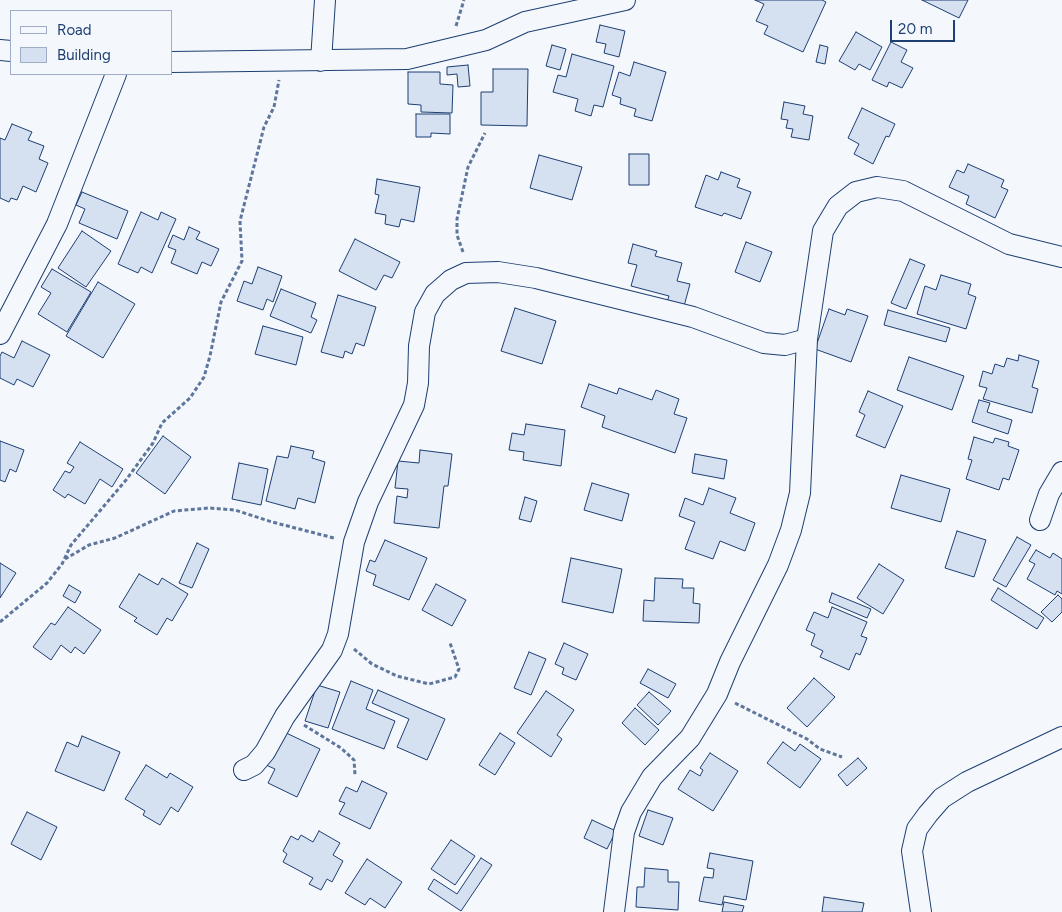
<!DOCTYPE html>
<html>
<head>
<meta charset="utf-8">
<style>
  body { margin:0 }
  #map { position:relative; width:1062px; height:912px; overflow:hidden; background:#f4f7fb; font-family:Figtree,sans-serif }
  canvas { display:block }
  .legend { position:absolute; left:10px; top:10px; width:162px; height:65px; box-sizing:border-box; background:#f4f7fb; border:1px solid #9eadc5; margin:0; padding:6px 9px; list-style:none; font-size:15px; color:#1d3f73 }
  .legend li { display:flex; align-items:center; gap:10px; height:25px }
  .legend b { width:25px; border:1px solid #9eadc5 }
  .scale { position:absolute; left:890px; top:20px; width:65px; height:22px; box-sizing:border-box; border:2px solid #1d3f73; border-top:0; padding-left:6px; font-size:15px; line-height:18px; white-space:nowrap; color:#1d3f73; -webkit-text-stroke:4px #f4f7fb; paint-order:stroke }
</style>
</head>
<body>
<div id="map">
<canvas width="1062" height="912"></canvas>
<ul class="legend">
<li><b style="height:6px;background:#f4f7fb"></b>Road</li>
<li><b style="height:14px;background:#d5e0f0"></b>Building</li>
</ul>
<div class="scale">20 m</div>
</div>
<script>
const g = document.querySelector('canvas').getContext('2d');
g.lineJoin = 'round';
function paint(path, color) { g.fillStyle = color; g.fill(path, 'evenodd'); }
const poly = rows => new Path2D(rows.map(r => 'M' + r).join(''));
function stroke(path, color, width, dash) { g.strokeStyle = color; g.lineWidth = width; g.lineCap = dash ? 'butt' : 'round'; g.setLineDash(dash || []); g.stroke(path); }
const building = poly([
  [755,0,822,0,826,2,803,52,764,34,768,26,756,21,764,4,755,0],
  [922,0,968,0,959,18,922,0],
  [600,25,625,31,619,57,604,53,606,44,596,42,600,25],
  [856,32,882,47,870,70,859,64,855,70,839,61,856,32],
  [891,42,907,50,901,62,913,68,902,88,889,82,887,87,872,80,891,42],
  [552,45,566,49,560,70,546,66,552,45],
  [820,45,828,47,825,64,816,62,820,45],
  [572,54,614,66,603,107,594,105,591,116,575,111,578,99,553,92,558,75,566,77,572,54],
  [634,62,666,72,652,121,634,116,636,109,620,104,621,98,612,95,619,72,630,76,634,62],
  [468,65,470,86,458,87,457,74,447,75,447,67,468,65],
  [493,69,528,69,527,126,481,125,481,92,493,92,493,69],
  [408,72,440,72,440,84,453,85,452,113,421,112,421,105,408,104,408,72],
  [784,102,805,106,803,114,813,116,809,140,791,137,793,129,786,128,788,120,781,119,784,102],
  [862,108,895,124,889,137,886,136,873,164,854,154,859,144,848,138,862,108],
  [416,114,450,114,450,134,431,133,431,137,416,137,416,114],
  [12,124,32,132,28,140,44,146,39,159,48,163,36,192,23,186,17,200,11,198,9,202,0,198,0,138,5,140,12,124],
  [629,154,649,154,649,185,629,185,629,154],
  [539,155,582,167,572,200,530,188,539,155],
  [968,164,1004,180,1001,187,1008,190,995,218,966,204,969,196,949,187,957,170,964,173,968,164],
  [721,172,740,179,737,187,751,192,741,219,724,213,722,216,695,207,706,175,718,180,721,172],
  [377,179,420,187,414,222,401,219,399,227,385,224,386,215,375,213,379,195,375,194,377,179],
  [82,192,128,211,117,239,79,223,85,209,76,205,82,192],
  [141,212,158,220,161,212,176,219,152,273,141,267,138,273,118,264,141,212],
  [189,227,200,232,196,239,219,249,211,266,202,262,197,274,171,263,176,250,168,247,173,235,184,240,189,227],
  [82,231,111,251,86,287,58,268,82,231],
  [355,239,400,262,392,278,384,275,376,290,339,271,355,239],
  [746,242,772,252,760,282,735,272,746,242],
  [633,244,657,251,655,256,682,263,677,281,690,284,683,310,666,305,669,296,631,286,637,265,628,263,633,244],
  [910,259,925,265,906,309,891,303,910,259],
  [258,267,282,276,273,302,267,299,263,310,237,301,244,281,252,284,258,267],
  [52,269,91,292,67,332,38,314,51,293,41,287,52,269],
  [941,275,971,284,968,294,976,297,966,329,917,314,925,286,936,290,941,275],
  [98,282,135,304,103,358,66,336,98,282],
  [281,289,316,303,311,317,317,320,311,333,270,316,281,289],
  [338,295,376,307,364,346,356,343,352,354,345,351,343,358,321,352,338,295],
  [515,308,556,321,542,364,501,351,515,308],
  [829,309,845,315,847,309,868,316,851,362,815,349,829,309],
  [888,310,950,328,946,342,884,325,888,310],
  [263,326,303,337,296,365,255,354,263,326],
  [22,341,50,355,33,387,17,379,14,385,0,378,0,356,2,352,14,358,22,341],
  [1019,355,1039,361,1032,387,1038,389,1032,413,983,399,987,388,979,386,983,371,992,374,995,364,1004,367,1007,358,1018,361,1019,355],
  [909,357,964,376,952,410,897,390,909,357],
  [589,384,617,394,619,388,652,400,656,390,679,399,674,414,687,418,675,453,602,427,605,416,581,407,589,384],
  [868,391,903,406,885,448,856,436,865,415,859,412,868,391],
  [979,400,990,403,987,412,1012,420,1008,434,972,422,979,400],
  [526,424,565,430,561,466,523,460,524,452,509,450,512,433,524,435,526,424],
  [163,436,191,457,165,494,136,473,163,436],
  [974,437,993,443,995,438,1009,442,1008,446,1019,450,1009,480,1003,478,999,490,966,479,972,460,968,459,974,437],
  [0,441,24,450,16,472,10,469,5,482,0,480,0,441],
  [80,442,123,469,112,487,100,479,85,504,68,494,65,498,53,490,65,471,70,473,74,467,67,463,80,442],
  [291,446,314,451,312,458,325,462,315,503,298,498,295,509,266,501,277,456,288,458,291,446],
  [420,450,452,454,448,486,444,486,439,528,394,523,397,496,407,498,408,489,395,488,398,461,419,463,420,450],
  [695,454,727,460,724,479,692,473,695,454],
  [239,463,268,469,261,505,232,499,239,463],
  [901,475,950,489,941,522,891,508,901,475],
  [592,483,629,494,622,521,584,510,592,483],
  [709,488,736,498,730,513,755,523,745,551,720,541,713,559,685,549,695,522,679,516,685,498,703,505,709,488],
  [525,497,537,501,531,522,519,519,525,497],
  [957,531,986,540,974,577,945,568,957,531],
  [1017,537,1031,545,1006,587,993,580,1017,537],
  [385,540,427,558,409,600,373,585,376,575,366,571,370,560,375,562,385,540],
  [197,543,209,549,192,588,179,583,197,543],
  [1036,550,1050,558,1053,553,1062,559,1062,594,1057,591,1055,595,1027,579,1035,564,1029,561,1036,550],
  [571,558,622,569,613,613,562,602,571,558],
  [0,563,16,573,0,598,0,563],
  [879,564,904,580,883,614,857,598,879,564],
  [139,574,158,585,162,578,188,594,172,621,167,618,157,635,134,621,137,618,119,607,139,574],
  [655,578,683,579,682,588,694,588,693,603,700,604,699,623,643,621,644,600,654,601,655,578],
  [436,584,466,600,452,626,422,610,436,584],
  [69,585,81,592,75,603,63,596,69,585],
  [998,588,1044,618,1037,629,991,600,998,588],
  [832,593,871,609,867,618,829,602,832,593],
  [1058,595,1062,599,1062,612,1052,622,1041,612,1058,595],
  [68,607,101,630,84,654,75,647,71,653,61,645,51,660,33,647,51,623,55,625,68,607],
  [832,607,867,622,861,636,867,638,860,655,856,653,849,670,820,657,823,651,811,645,815,634,806,630,814,612,828,618,832,607],
  [564,643,588,654,576,680,562,674,564,668,555,664,564,643],
  [529,652,546,659,531,695,514,688,529,652],
  [648,669,676,684,668,698,640,683,648,669],
  [814,678,835,697,807,727,787,708,814,678],
  [351,681,373,690,366,709,395,721,384,749,332,729,351,681],
  [317,685,340,692,328,728,305,721,317,685],
  [378,690,445,719,427,760,397,747,409,719,372,703,378,690],
  [546,691,574,710,557,735,562,739,551,757,517,733,546,691],
  [649,692,671,711,658,725,637,705,649,692],
  [635,708,659,730,645,745,622,723,635,708],
  [282,731,320,749,297,797,268,783,275,769,266,765,282,731],
  [500,733,515,743,495,775,479,765,500,733],
  [82,736,120,752,104,791,55,771,67,742,78,747,82,736],
  [783,742,795,751,800,744,821,759,800,788,767,763,783,742],
  [710,753,738,771,713,811,678,789,690,770,700,776,703,770,700,768,710,753],
  [858,758,867,768,847,786,838,775,858,758],
  [146,765,167,778,170,773,193,787,178,812,171,807,160,825,143,815,145,811,125,799,146,765],
  [362,781,387,793,370,829,339,814,345,803,339,801,346,787,357,792,362,781],
  [648,810,673,818,663,845,639,836,648,810],
  [27,812,57,827,41,860,11,844,27,812],
  [592,820,616,831,607,849,584,838,592,820],
  [319,831,340,843,333,855,343,861,332,882,327,879,321,890,309,884,313,878,283,862,287,854,283,851,291,836,298,840,301,835,313,842,319,831],
  [451,840,475,856,455,885,431,869,451,840],
  [710,853,753,861,746,900,724,896,722,905,699,901,704,877,713,878,714,869,707,868,710,853],
  [481,858,492,865,461,911,428,889,434,879,457,894,481,858],
  [367,859,402,882,385,908,370,898,365,905,345,893,367,859],
  [645,868,668,870,668,882,679,882,678,910,636,907,637,887,644,887,645,868],
  [824,897,864,903,862,912,822,912,824,897],
  [724,902,744,906,742,912,722,912,724,902]
]);
paint(building, '#d5e0f0');
stroke(building, '#1d3f73', 1);
const street = poly([
  [0,50,11,51],
  [321,61,325,0],
  [171,62,407,59,486,40,525,22,625,0],
  [0,334,57,224,116,74],
  [1040,520,1049,494,1062,472],
  [244,770,254,765,265,752,285,716,332,650,338,634,354,542,368,502,414,405,418,383,419,346,425,312,435,294,451,280,466,273,498,272,536,278,693,317,764,343,785,345,807,339],
  [614,912,624,832,631,812,652,777,690,738,717,694,730,662,778,565,791,530,800,493,807,339,823,231,838,206,856,192,877,187,903,191,1009,244,1062,257],
  [921,912,912,851,917,829,928,814,942,798,967,782,1062,737]
]);
stroke(street, '#1d3f73', 22);
stroke(poly([
  [456,26,464,0],
  [463,252,457,235,457,219,468,167,485,133],
  [65,559,89,545,115,538,174,511,209,508,235,510,272,522,334,538],
  [0,622,47,583,62,564,71,545,126,480,153,443,162,423,190,398,204,377,210,356,221,302,242,261,240,221,264,127,274,107,279,80],
  [354,649,372,664,397,676,429,684,455,677,459,669,450,643],
  [735,703,807,739,820,749,842,757],
  [304,725,341,748,354,760,355,775]
]), '#5e769c', 3, [4, 2.5]);
stroke(street, '#f4f7fb', 20);
</script>
</body>
</html>
